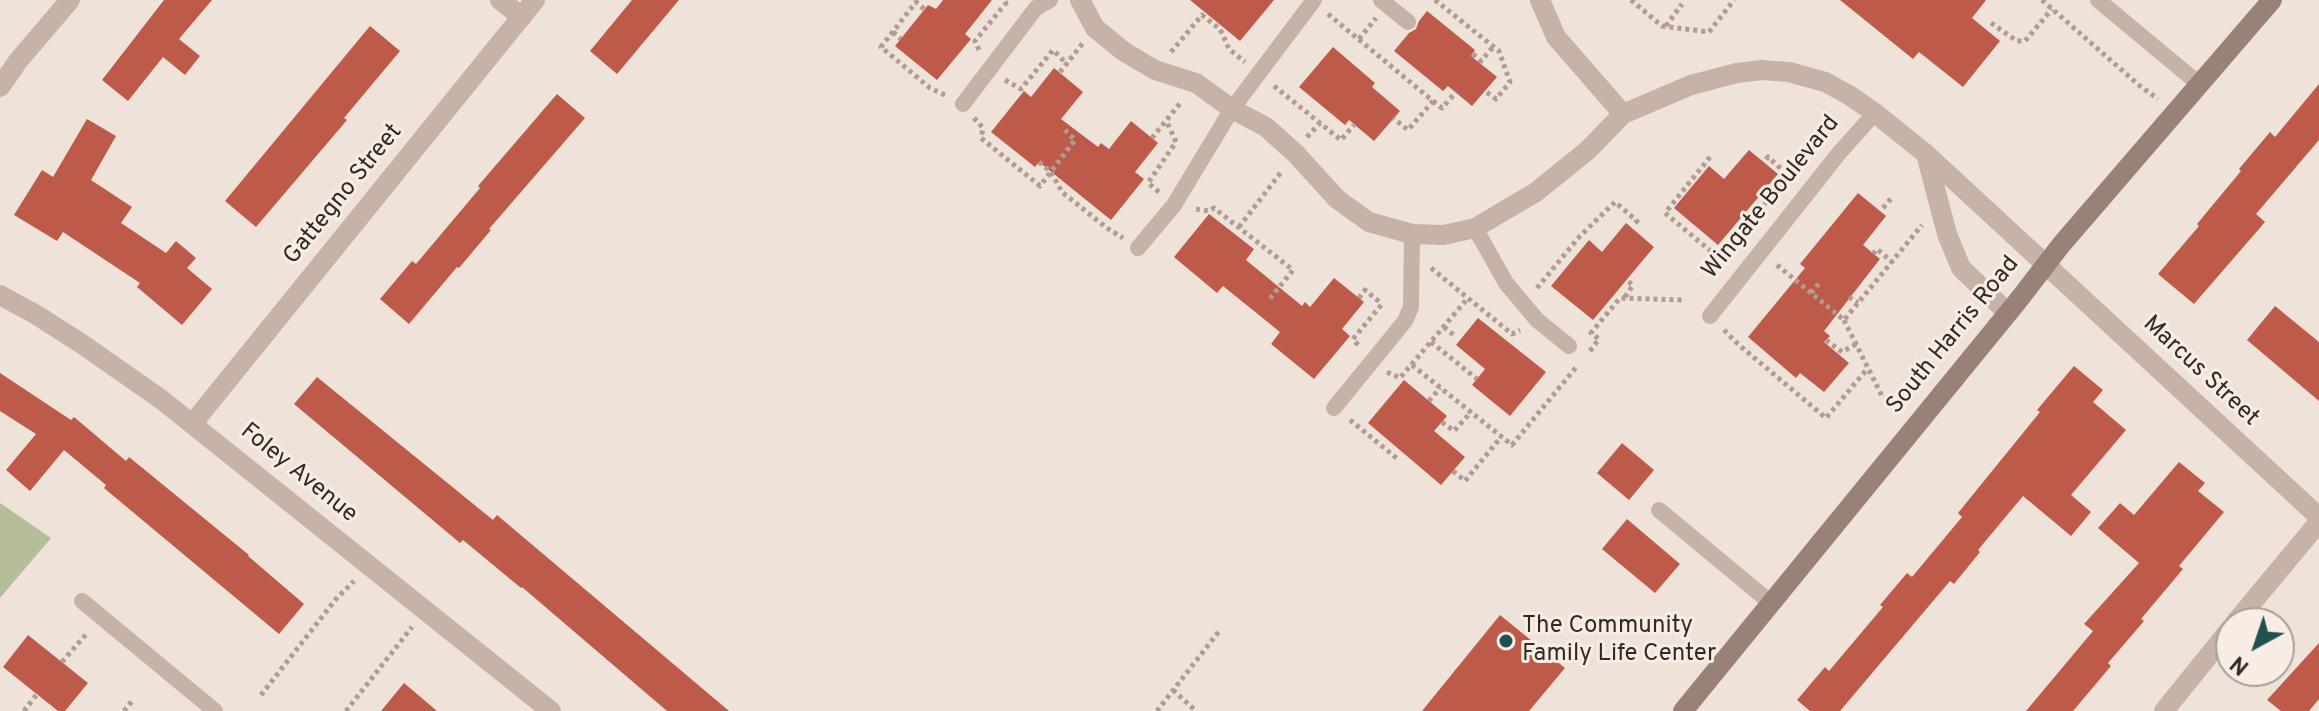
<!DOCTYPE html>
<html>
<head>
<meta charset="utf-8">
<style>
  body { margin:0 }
  #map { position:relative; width:2319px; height:711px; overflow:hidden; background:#efe3d9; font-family:Overpass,sans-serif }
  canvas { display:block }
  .north { position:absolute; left:2215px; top:607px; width:80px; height:80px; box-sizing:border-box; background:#f7ede5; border:2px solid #a99f99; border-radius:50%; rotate:220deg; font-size:22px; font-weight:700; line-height:32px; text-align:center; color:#332927 }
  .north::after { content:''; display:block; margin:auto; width:28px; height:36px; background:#1f5150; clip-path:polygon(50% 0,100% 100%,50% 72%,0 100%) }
</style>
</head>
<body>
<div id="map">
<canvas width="2319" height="711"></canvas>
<div class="north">N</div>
</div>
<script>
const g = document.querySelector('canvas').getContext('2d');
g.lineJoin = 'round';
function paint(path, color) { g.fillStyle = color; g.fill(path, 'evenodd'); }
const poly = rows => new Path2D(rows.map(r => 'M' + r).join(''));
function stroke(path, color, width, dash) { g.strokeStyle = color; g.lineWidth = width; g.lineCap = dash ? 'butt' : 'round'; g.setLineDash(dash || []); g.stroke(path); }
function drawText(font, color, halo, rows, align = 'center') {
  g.font = font + ' Overpass,sans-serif'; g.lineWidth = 6; g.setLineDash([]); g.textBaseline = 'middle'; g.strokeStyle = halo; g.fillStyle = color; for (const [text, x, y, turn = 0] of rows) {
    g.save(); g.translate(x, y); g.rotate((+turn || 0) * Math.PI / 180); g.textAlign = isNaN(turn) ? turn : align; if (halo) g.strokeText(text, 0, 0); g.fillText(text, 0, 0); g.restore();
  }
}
paint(poly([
  [0,503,51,538,0,598]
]), '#b5bd9b');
paint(poly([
  [164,0,212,0,179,39,200,56,185,75,163,57,128,101,102,80],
  [632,0,679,0,617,74,590,51],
  [943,0,992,0,965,34,971,39,937,80,895,46,928,5,936,9],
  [1190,0,1274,0,1240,41],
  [1840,0,1986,0,1972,18,2000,41,1963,87,1919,52,1913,59],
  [1427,11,1475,50,1471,56,1497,77,1472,106,1448,86,1443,91,1394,51,1409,33,1416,29,1419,21],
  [370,26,400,51,344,118,347,120,256,227,225,201],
  [1333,47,1375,83,1372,87,1400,111,1374,141,1349,120,1345,125,1299,87],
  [1054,68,1083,92,1061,119,1098,147,1101,143,1109,149,1131,121,1158,143,1135,172,1144,179,1111,220,1039,162,1035,167,991,132,1024,91,1031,97],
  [2319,84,2319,140,2256,214,2265,222,2194,304,2158,274,2199,226,2197,224,2241,171,2239,169,2270,132,2275,137],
  [557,94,585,118,489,229,491,230,459,268,457,267,409,324,380,299,412,261,416,264,480,188,478,186],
  [87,119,116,136,91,180,132,207,121,223,166,253,176,241,196,258,187,268,212,289,182,325,137,287,140,283,63,232,57,241,14,215,42,170,53,177],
  [1749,150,1778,174,1718,245,1674,208,1709,166,1724,179],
  [1858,193,1886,216,1863,245,1880,259,1824,331,1830,336,1824,342,1849,363,1824,392,1800,373,1796,378,1748,337,1805,268,1800,264],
  [1209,214,1254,249,1246,260,1302,306,1305,302,1310,307,1334,278,1364,302,1342,329,1350,336,1314,379,1271,344,1280,332,1223,286,1217,293,1174,257],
  [1626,223,1654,247,1593,320,1551,286,1589,240,1602,252],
  [2275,306,2319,342,2319,401,2247,340],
  [1478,318,1546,372,1510,416,1472,385,1485,369,1456,345],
  [2074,366,2103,390,2093,402,2126,430,2071,495,2091,512,2071,536,2023,496,1978,550,1980,552,1954,584,1950,581,1840,711,1810,711,1797,700,1825,667,1829,671,1883,607,1880,605,1907,573,1912,577,1962,517,1958,513,2040,412,2037,410],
  [0,373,71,420,74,417,126,461,129,457,249,555,248,556,304,604,279,634,104,488,106,485,64,450,30,491,6,470,36,434,0,411],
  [317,377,493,520,497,515,729,711,667,711,522,587,521,588,463,540,460,543,294,404],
  [1404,380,1447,416,1434,431,1465,457,1441,485,1368,423],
  [1622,443,1654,470,1629,500,1597,473],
  [2179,462,2205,483,2198,491,2224,512,2179,566,2183,569,2141,619,2144,621,2108,663,2111,666,2073,711,2026,711,2093,631,2084,624,2139,563,2098,528,2120,503,2134,515],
  [1627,519,1680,564,1655,593,1602,549],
  [1500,615,1565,668,1529,711,1422,711],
  [28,635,88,683,65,711,58,711,3,667],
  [2319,643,2319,699,2309,711,2281,711,2267,700],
  [404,683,437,711,381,711]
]), '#bd5a49');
stroke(poly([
  [1435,0,1499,51,1510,82,1496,99,1485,91],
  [1631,0,1662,26,1709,32,1734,0],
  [2042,0,2140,86,2158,99],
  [924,9,916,2,881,47,930,88,945,95],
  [1328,14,1433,101,1408,130,1393,118],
  [1991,23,2017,41,2025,41,2052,9],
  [1666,26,1682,4],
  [893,32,901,39],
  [1359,39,1376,18],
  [979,50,975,41,1006,3,1002,0],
  [1171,52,1202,15,1220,29,1229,49,1245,62],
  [1473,54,1481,61,1493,47],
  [1060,72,1083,43],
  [1005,80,1021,89,1053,50,1067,64],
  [1274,86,1341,140,1354,125],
  [1433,101,1442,108,1456,92],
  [974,118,983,128,981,138,1040,186,1075,140,1065,130],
  [1307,137,1320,123],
  [1152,138,1181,102],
  [1710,157,1665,213,1713,253,1721,249,1731,255],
  [1039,162,1051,172,1062,192,1107,228,1123,238],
  [1159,192,1148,183,1176,142,1166,120],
  [1883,208,1893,196],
  [1196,209,1209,211,1214,208,1293,270,1268,301],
  [1760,219,1760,210,1788,175,1768,157,1764,163],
  [1239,227,1282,171],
  [1873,254,1877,249,1892,262],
  [1777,265,1844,320,1922,225],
  [1431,268,1512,334,1520,330],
  [1537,288,1580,236,1615,202,1637,221,1633,225],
  [1811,293,1821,281],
  [1625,297,1633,285,1626,280],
  [1849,297,1858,303],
  [1359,298,1365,290,1382,304],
  [1844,320,1882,396],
  [1444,327,1456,337],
  [1724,330,1739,345,1826,418,1868,368],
  [1826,340,1842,352,1856,344],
  [1431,342,1477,379],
  [1358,345,1353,339,1382,304],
  [1590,351,1599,339,1591,333,1620,298,1684,300],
  [1412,365,1512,445,1578,365],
  [1387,372,1400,378,1468,298],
  [1429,401,1440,388],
  [1350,420,1399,460],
  [1442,422,1454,431,1471,412],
  [1453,471,1465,481,1501,437],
  [62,662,88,632],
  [1173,690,1196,711],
  [261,695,336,599,354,581],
  [24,711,37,694],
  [124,711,132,701],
  [346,711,412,627],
  [1157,711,1220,630]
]), '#b29c91', 5, [4, 4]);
stroke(poly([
  [1381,0,1408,22],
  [2098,0,2199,84],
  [963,104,1036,8,1050,0],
  [1475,228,1506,283,1537,320,1569,346],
  [1138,248,1174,205,1232,109,1314,0],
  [1710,316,1840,152,1875,113],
  [1334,408,1405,321,1411,307,1412,234],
  [1659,510,1771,603],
  [82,601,215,711]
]), '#c6b2a6', 16);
stroke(poly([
  [500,0,522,17],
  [1080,0,1095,28,1123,51,1155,70,1196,83,1232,109,1266,127,1296,154,1337,199,1369,222,1412,234,1444,235,1475,228,1536,192,1588,150,1623,114,1691,85,1737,73,1762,70,1789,72,1825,82,1849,95,1875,113,1926,154,2319,517],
  [1540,0,1556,37,1623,114],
  [0,87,18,61,70,0],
  [1926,154,1947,234,1961,268,2008,313],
  [0,295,35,314,82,344,162,400,551,711],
  [193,423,535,0],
  [2235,623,2319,522],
  [2164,711,2231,628]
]), '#c6b2a6', 20);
stroke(poly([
  [1683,711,2017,302,2061,245,2272,0]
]), '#9a8178', 20);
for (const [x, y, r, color] of [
  [1506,641,8,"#1f5150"]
]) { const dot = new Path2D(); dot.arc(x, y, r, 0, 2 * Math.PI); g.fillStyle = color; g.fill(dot); stroke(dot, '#f7ede5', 3); }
drawText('24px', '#332927', '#f7ede5', [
  ["Gattegno Street",344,195,-51],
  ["Wingate Boulevard",1772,198,-51],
  ["South Harris Road",1954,336,-51],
  ["Marcus Street",2200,372,43],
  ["Foley Avenue",298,474,39]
]);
drawText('24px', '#332927', '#f7ede5', [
  ["The Community",1522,627],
  ["Family Life Center",1522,655]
], 'left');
</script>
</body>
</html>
